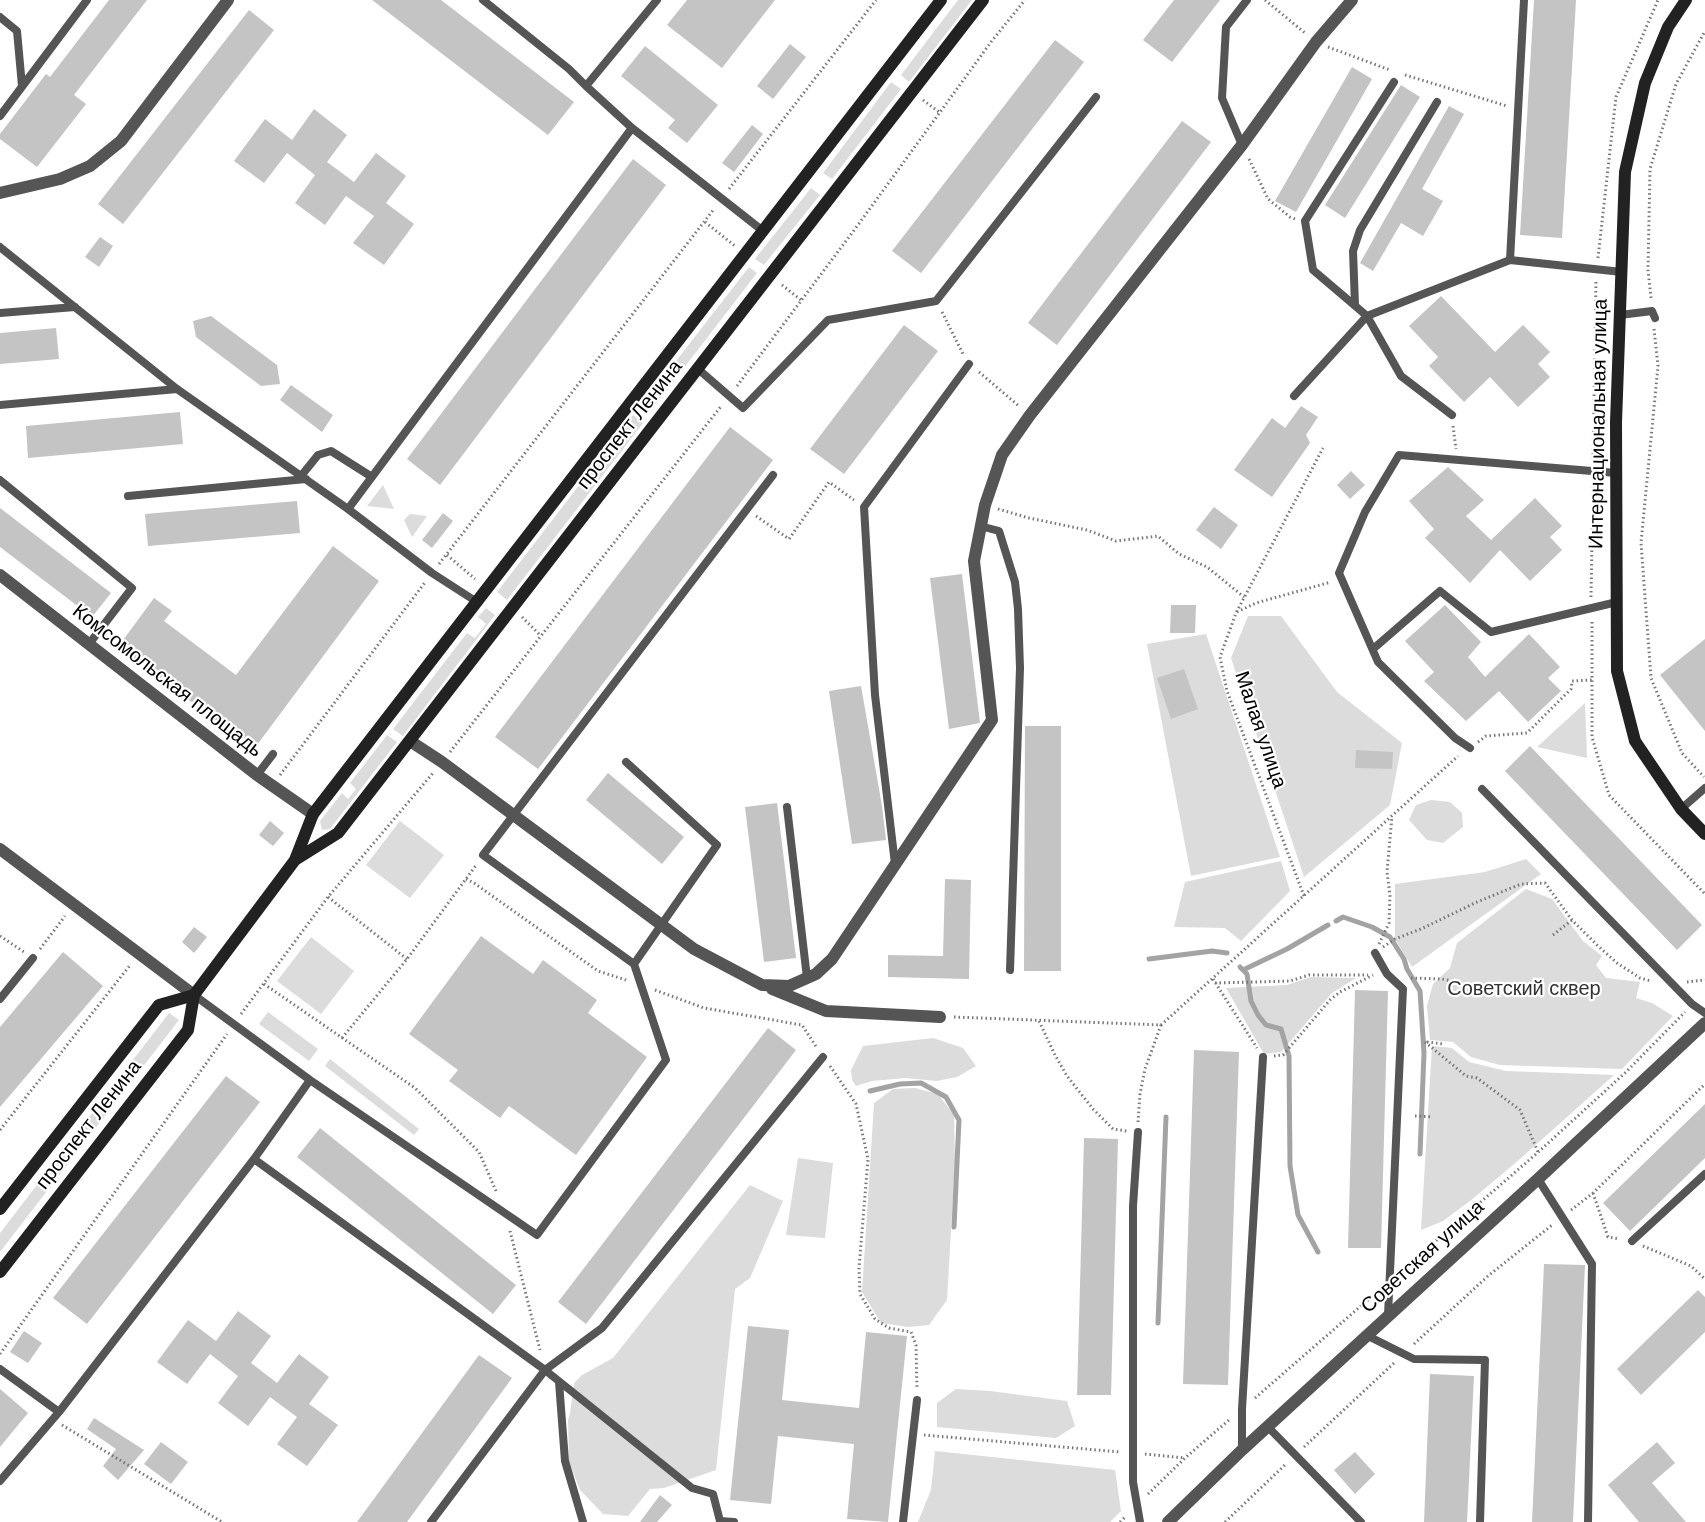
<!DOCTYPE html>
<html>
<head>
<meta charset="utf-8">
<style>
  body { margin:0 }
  canvas { display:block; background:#fff }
</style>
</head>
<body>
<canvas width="1705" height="1522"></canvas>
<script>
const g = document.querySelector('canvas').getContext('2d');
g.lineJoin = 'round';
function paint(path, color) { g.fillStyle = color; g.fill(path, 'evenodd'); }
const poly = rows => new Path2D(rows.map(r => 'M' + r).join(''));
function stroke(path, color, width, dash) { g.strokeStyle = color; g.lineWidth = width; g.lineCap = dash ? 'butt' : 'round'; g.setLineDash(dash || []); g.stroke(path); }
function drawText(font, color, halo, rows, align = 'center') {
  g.font = font + ' Arial,sans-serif'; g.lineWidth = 4.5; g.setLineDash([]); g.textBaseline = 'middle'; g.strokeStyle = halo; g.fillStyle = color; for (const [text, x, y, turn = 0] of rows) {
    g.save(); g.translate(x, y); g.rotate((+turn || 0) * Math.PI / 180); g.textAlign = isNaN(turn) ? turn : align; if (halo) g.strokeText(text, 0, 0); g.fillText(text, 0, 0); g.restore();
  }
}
paint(poly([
  [958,0,972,0,909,82,901,75],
  [891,82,901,89,832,179,823,173],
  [811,188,820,195,764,265,755,259],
  [749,267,757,273,653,408,645,401],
  [633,415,643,423,507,600,497,592],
  [383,485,394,509,367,506],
  [410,514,427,516,412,537,404,520],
  [486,608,495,615,403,736,393,729,467,633,475,638,486,624,478,617],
  [1248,616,1281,616,1337,692,1402,743,1390,805,1304,877,1231,658],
  [1206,634,1280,857,1191,876,1147,644],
  [1585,703,1587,758,1537,747],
  [387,735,397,742,330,829,322,830,320,821,342,793,348,799,356,789,350,783],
  [1431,800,1450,802,1462,813,1463,827,1443,843,1427,840,1409,820,1416,805],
  [400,821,444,855,410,898,366,865],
  [1526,859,1541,874,1412,967,1395,939,1395,884,1485,872],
  [1281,861,1290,891,1241,941,1225,928,1174,927,1185,882],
  [1526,889,1552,899,1583,941,1602,956,1596,965,1606,978,1640,982,1636,998,1652,1003,1673,1016,1622,1069,1500,1065,1471,1057,1453,1042,1430,1040,1427,1006,1433,984,1450,968,1457,943],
  [311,937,354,971,321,1014,277,981],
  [1311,977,1356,978,1332,993,1281,1052,1264,1054,1226,988,1287,985],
  [268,1012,318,1049,309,1061,259,1024],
  [169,1013,179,1020,0,1252,0,1233],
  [933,1038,963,1048,976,1066,957,1077,937,1081,906,1078,872,1081,856,1086,852,1080,851,1070,863,1046],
  [1432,1046,1452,1048,1469,1062,1506,1071,1614,1075,1520,1159,1470,1201,1443,1221,1421,1230],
  [330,1059,419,1129,414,1135,325,1066],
  [915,1088,938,1094,954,1115,955,1161,947,1300,929,1325,908,1327,881,1323,862,1292,874,1103,893,1089],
  [798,1158,833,1163,825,1238,786,1235],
  [750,1185,783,1201,750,1278,735,1289,716,1470,664,1488,650,1489,628,1516,603,1514,580,1490,569,1462,568,1420,570,1413,574,1383,582,1375,613,1358],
  [956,1389,990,1391,1067,1401,1075,1426,1056,1438,937,1427,937,1403],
  [935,1451,1115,1470,1121,1511,1110,1522,918,1522,931,1490]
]), '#dcdcdc');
stroke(poly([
  [1336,921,1343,917,1372,927,1390,937,1404,959,1407,969,1420,991,1424,1053,1420,1154],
  [1149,959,1212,951,1227,953],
  [1240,967,1247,974,1251,1001,1258,1015,1266,1025,1281,1029,1289,1056,1290,1166,1298,1215,1318,1252],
  [1243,970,1287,949,1328,925],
  [870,1091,900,1084,921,1083,946,1097,959,1120,954,1227],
  [1158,1323,1166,1117]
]), '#a3a3a3', 5);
paint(poly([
  [109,0,147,0,74,95,86,104,37,167,0,139,0,134,46,74,50,77],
  [372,0,441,0,574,102,548,135],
  [687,0,775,0,722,68,667,25],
  [1174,0,1220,0,1172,62,1143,40],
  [1534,0,1576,0,1562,238,1520,235],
  [249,10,274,30,123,224,98,204],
  [1055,40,1084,62,921,273,892,251],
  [790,44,806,57,773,99,757,86],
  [645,46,718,105,687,143,668,128,675,120,621,76],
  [1352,67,1372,79,1296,212,1275,201],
  [1401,85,1420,97,1345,218,1325,205],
  [1449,106,1464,114,1422,189,1443,201,1423,236,1401,223,1373,271,1360,263],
  [314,109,347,135,327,162,354,182,376,153,406,176,386,203,414,224,384,265,353,243,374,216,346,196,325,225,295,203,315,175,287,153,264,183,234,161,265,119,292,140],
  [1182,121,1211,142,1057,345,1028,323],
  [752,125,763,134,734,172,722,163],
  [633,159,666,185,440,485,407,459],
  [100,237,113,246,99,267,85,257],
  [1441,296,1495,352,1523,325,1550,352,1538,364,1550,377,1518,407,1490,377,1464,402,1429,366,1438,357,1409,326],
  [211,316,277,365,280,384,261,386,196,337,193,321],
  [904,325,938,351,844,474,810,449],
  [56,328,59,359,0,364,0,333],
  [291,385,333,415,322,432,280,400],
  [1301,406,1318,417,1306,435,1310,443,1272,497,1234,470,1272,418,1285,428],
  [180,412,183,444,28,458,26,426],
  [730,427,773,460,538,769,495,737],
  [1448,467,1484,500,1466,516,1491,540,1535,498,1562,526,1550,537,1562,550,1530,581,1500,550,1470,583,1425,538,1434,529,1409,501],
  [1351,471,1365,485,1350,499,1337,485],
  [297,501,300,533,148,546,145,514],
  [1214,507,1238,525,1221,549,1196,530],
  [0,508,111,593,92,617,0,547],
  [443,513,453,521,432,548,422,540],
  [333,546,379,581,254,749,118,647,154,598,172,611,164,621,236,675],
  [962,574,980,723,949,729,930,578],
  [1171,605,1196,605,1195,633,1170,633],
  [1445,605,1481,642,1468,657,1485,677,1529,634,1560,667,1548,678,1561,691,1528,722,1499,691,1466,721,1424,681,1434,672,1405,641],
  [1705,639,1705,731,1660,675],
  [1184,669,1198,709,1171,719,1157,678],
  [861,686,882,806,886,840,852,844,829,691],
  [1025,726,1061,726,1061,971,1024,971],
  [1530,746,1702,925,1677,950,1505,771],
  [1356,750,1393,752,1392,769,1355,768],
  [608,773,684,837,662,864,586,800],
  [777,803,796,958,764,962,745,807],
  [270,821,284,833,273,846,259,835],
  [945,879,971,880,969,979,888,977,888,955,943,956],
  [194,927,207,937,194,953,182,942],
  [481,936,533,974,543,960,597,1000,588,1013,647,1057,576,1155,509,1106,500,1118,449,1081,458,1070,409,1034],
  [63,952,103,986,0,1107,0,1027],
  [1355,990,1388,991,1381,1248,1348,1248],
  [768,1028,796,1050,586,1324,558,1302],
  [1194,1050,1239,1052,1228,1385,1183,1384],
  [226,1076,260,1102,87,1324,53,1298],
  [1705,1104,1705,1158,1630,1231,1603,1203],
  [320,1128,516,1285,493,1314,297,1157],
  [1084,1138,1118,1139,1111,1395,1077,1395],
  [1544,1264,1585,1265,1573,1522,1532,1522],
  [1698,1290,1705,1297,1705,1332,1641,1395,1617,1369],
  [238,1311,271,1336,251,1363,277,1383,299,1354,329,1377,309,1404,338,1425,307,1466,277,1444,297,1417,270,1397,248,1426,218,1403,238,1376,210,1354,187,1384,157,1362,188,1320,216,1341],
  [748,1326,789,1330,782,1400,859,1408,866,1332,907,1336,888,1522,847,1519,854,1444,778,1436,771,1504,730,1500],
  [24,1331,42,1343,28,1363,10,1352],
  [479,1355,512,1378,407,1522,357,1522],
  [1430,1374,1474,1376,1467,1522,1424,1522],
  [0,1389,28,1413,0,1447],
  [94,1418,144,1450,118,1480,103,1466,116,1449,87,1429],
  [161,1442,188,1462,171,1484,144,1464],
  [1657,1442,1675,1463,1652,1483,1686,1522,1639,1522,1608,1485],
  [1355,1452,1375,1474,1355,1494,1334,1470],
  [660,1495,672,1505,657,1522,640,1522]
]), '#c4c4c4');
stroke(poly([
  [1265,0,1305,33],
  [1328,47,1390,70],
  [1405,75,1507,106],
  [923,100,939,112],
  [1249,159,1268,199,1290,217,1295,219],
  [729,189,876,0],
  [705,222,735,246],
  [1598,258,1616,97,1658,0],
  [782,285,801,300],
  [1651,298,1648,270,1650,169,1676,84,1705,31],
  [942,312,963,354],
  [1654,329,1658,366,1641,543,1651,678,1682,753,1704,777],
  [979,372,1020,407],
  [737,386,858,225,991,42,1025,0],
  [1453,426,1456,449],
  [1593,459,1596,280],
  [998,509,1029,518,1087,530,1116,541,1158,536,1179,554,1207,567,1244,597],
  [756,516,789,539,829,482,854,500],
  [447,555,475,579],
  [439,564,714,209],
  [1591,597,1593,484],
  [1237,612,1256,603,1331,582],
  [522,617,541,636],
  [1592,622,1592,737,1609,795,1705,894],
  [1478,742,1486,736,1527,733,1571,689,1572,681,1592,680],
  [450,752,722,405],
  [280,775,426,581],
  [466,879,474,883,598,971,626,980],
  [1304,896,1227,691,1220,657,1236,613,1323,448],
  [328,897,407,959],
  [1553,935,1572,920],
  [0,936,24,952],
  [1379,944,1389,923,1390,895,1387,872,1392,816],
  [1383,947,1395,939,1421,929,1477,902,1521,884,1545,883,1572,920,1597,945,1617,963,1640,978,1651,981],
  [40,949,65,916],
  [1411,978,1442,979,1515,994],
  [1213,979,1257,1048],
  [1687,982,1705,980],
  [1215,983,1290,981,1309,975,1368,975],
  [264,984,415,1088,479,1152,496,1191],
  [655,990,704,1008,802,1025,817,1048],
  [241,1014,328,897,433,773],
  [954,1017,1161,1025,1458,756],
  [1039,1021,1055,1055,1067,1076,1093,1109,1113,1129,1127,1131],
  [342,1038,407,959,477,864],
  [1425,1042,1466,1076,1477,1078,1520,1110,1538,1152],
  [1427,1042,1443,1044],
  [1274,1056,1283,1055,1330,1000,1340,992,1373,975],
  [830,1066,856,1104,868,1159,859,1268,860,1294,875,1319,889,1328,911,1332,916,1345,917,1389],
  [1415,1116,1433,1117],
  [1138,1122,1140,1094,1145,1069,1161,1025],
  [0,1130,131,964],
  [1593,1193,1608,1237,1619,1239],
  [1571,1210,1593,1193,1705,1084],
  [510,1231,540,1350],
  [1643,1246,1691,1266,1705,1279],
  [1402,1270,1535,1155,1626,1072,1685,1012],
  [1414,1344,1488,1276,1552,1225],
  [0,1354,227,1034],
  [1255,1398,1377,1292],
  [62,1425,222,1522],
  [924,1435,1120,1452],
  [1304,1447,1394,1363],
  [1145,1454,1185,1458],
  [1148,1494,1185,1458,1229,1420],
  [1120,1522,1126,1516],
  [1225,1522,1286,1464]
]), '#777', 3, [1.5, 3]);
stroke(poly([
  [483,0,569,69,586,86],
  [657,0,586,86,632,128,763,231],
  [0,17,17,31,22,86],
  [1394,82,1305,221,1313,270,1367,316,1401,376,1452,415],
  [0,116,87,0],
  [1242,145,1222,98,1226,27,1247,0],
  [0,247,177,389,348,509,432,573,477,602],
  [1510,260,1524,0],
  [1355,305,1353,251,1360,230,1437,102],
  [0,313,75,307],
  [1620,315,1652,311,1655,318],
  [698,369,743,408,828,320,936,301,1096,97],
  [1294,396,1367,316,1510,260,1622,272],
  [0,405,177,389],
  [301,476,318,455,331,451,372,477],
  [0,480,132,588,89,644],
  [128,496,306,479],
  [348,509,632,128],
  [980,526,999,531,1015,582,1018,609,1020,668,1010,970],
  [1373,649,1440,591,1491,632,1617,602],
  [1470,748,1455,738,1378,662,1339,573,1365,512,1399,455,1616,473],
  [626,762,717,845,634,964],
  [257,775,273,754],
  [1482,789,1692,1004,1705,1013],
  [787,807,807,978],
  [1681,809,1705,788],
  [895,864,875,695,864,507,969,364],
  [1375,953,1387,974,1403,989,1388,1315],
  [194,995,310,1080,537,1235,666,1060,634,964,483,855,773,475],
  [0,999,33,958],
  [310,1080,254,1159,545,1370,692,1488,713,1494,720,1521,734,1522],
  [1138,1132,1133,1206,1133,1482,1140,1522],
  [1538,1179,1592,1264,1588,1522],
  [1632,1241,1705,1174],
  [1366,1335,1414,1359,1485,1360,1480,1522],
  [0,1369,59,1412],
  [559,1382,565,1461,583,1522],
  [1267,1426,1361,1522],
  [1242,1450,1242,1409,1263,1057],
  [0,1481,59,1412,254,1159],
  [431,1522,545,1370,602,1328,823,1057],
  [903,1522,917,1400]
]), '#555', 8);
stroke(poly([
  [0,193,60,179,90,166,121,141,228,0],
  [0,575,257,775,313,814],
  [410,741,442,762,694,949,762,985,789,986,816,974,832,959,992,720,974,561,985,505,1002,455,1030,415,1242,145,1316,42,1352,0],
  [0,849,194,995],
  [772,989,826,1011,940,1017]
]), '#555', 12);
stroke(poly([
  [1168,1522,1242,1450,1538,1179,1705,1023]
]), '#555', 12);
stroke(poly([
  [1686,0,1668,27,1645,83,1625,172,1616,422,1617,671,1635,741,1681,809,1705,834],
  [295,860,338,833,983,0],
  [0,1209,159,1005,194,995],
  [0,1272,188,1030,194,995,295,860,313,814,941,0]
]), '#222', 12);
drawText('20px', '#000', '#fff', [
  ["Интернациональная улица",1599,424,-89],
  ["проспект Ленина",630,425,-52],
  ["Комсомольская площадь",167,681,38],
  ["Малая улица",1260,730,71],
  ["проспект Ленина",89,1125,-52],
  ["Советская улица",1423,1257,-42]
]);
drawText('20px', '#333', '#fff', [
  ["Советский сквер",1524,989]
]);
</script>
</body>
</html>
